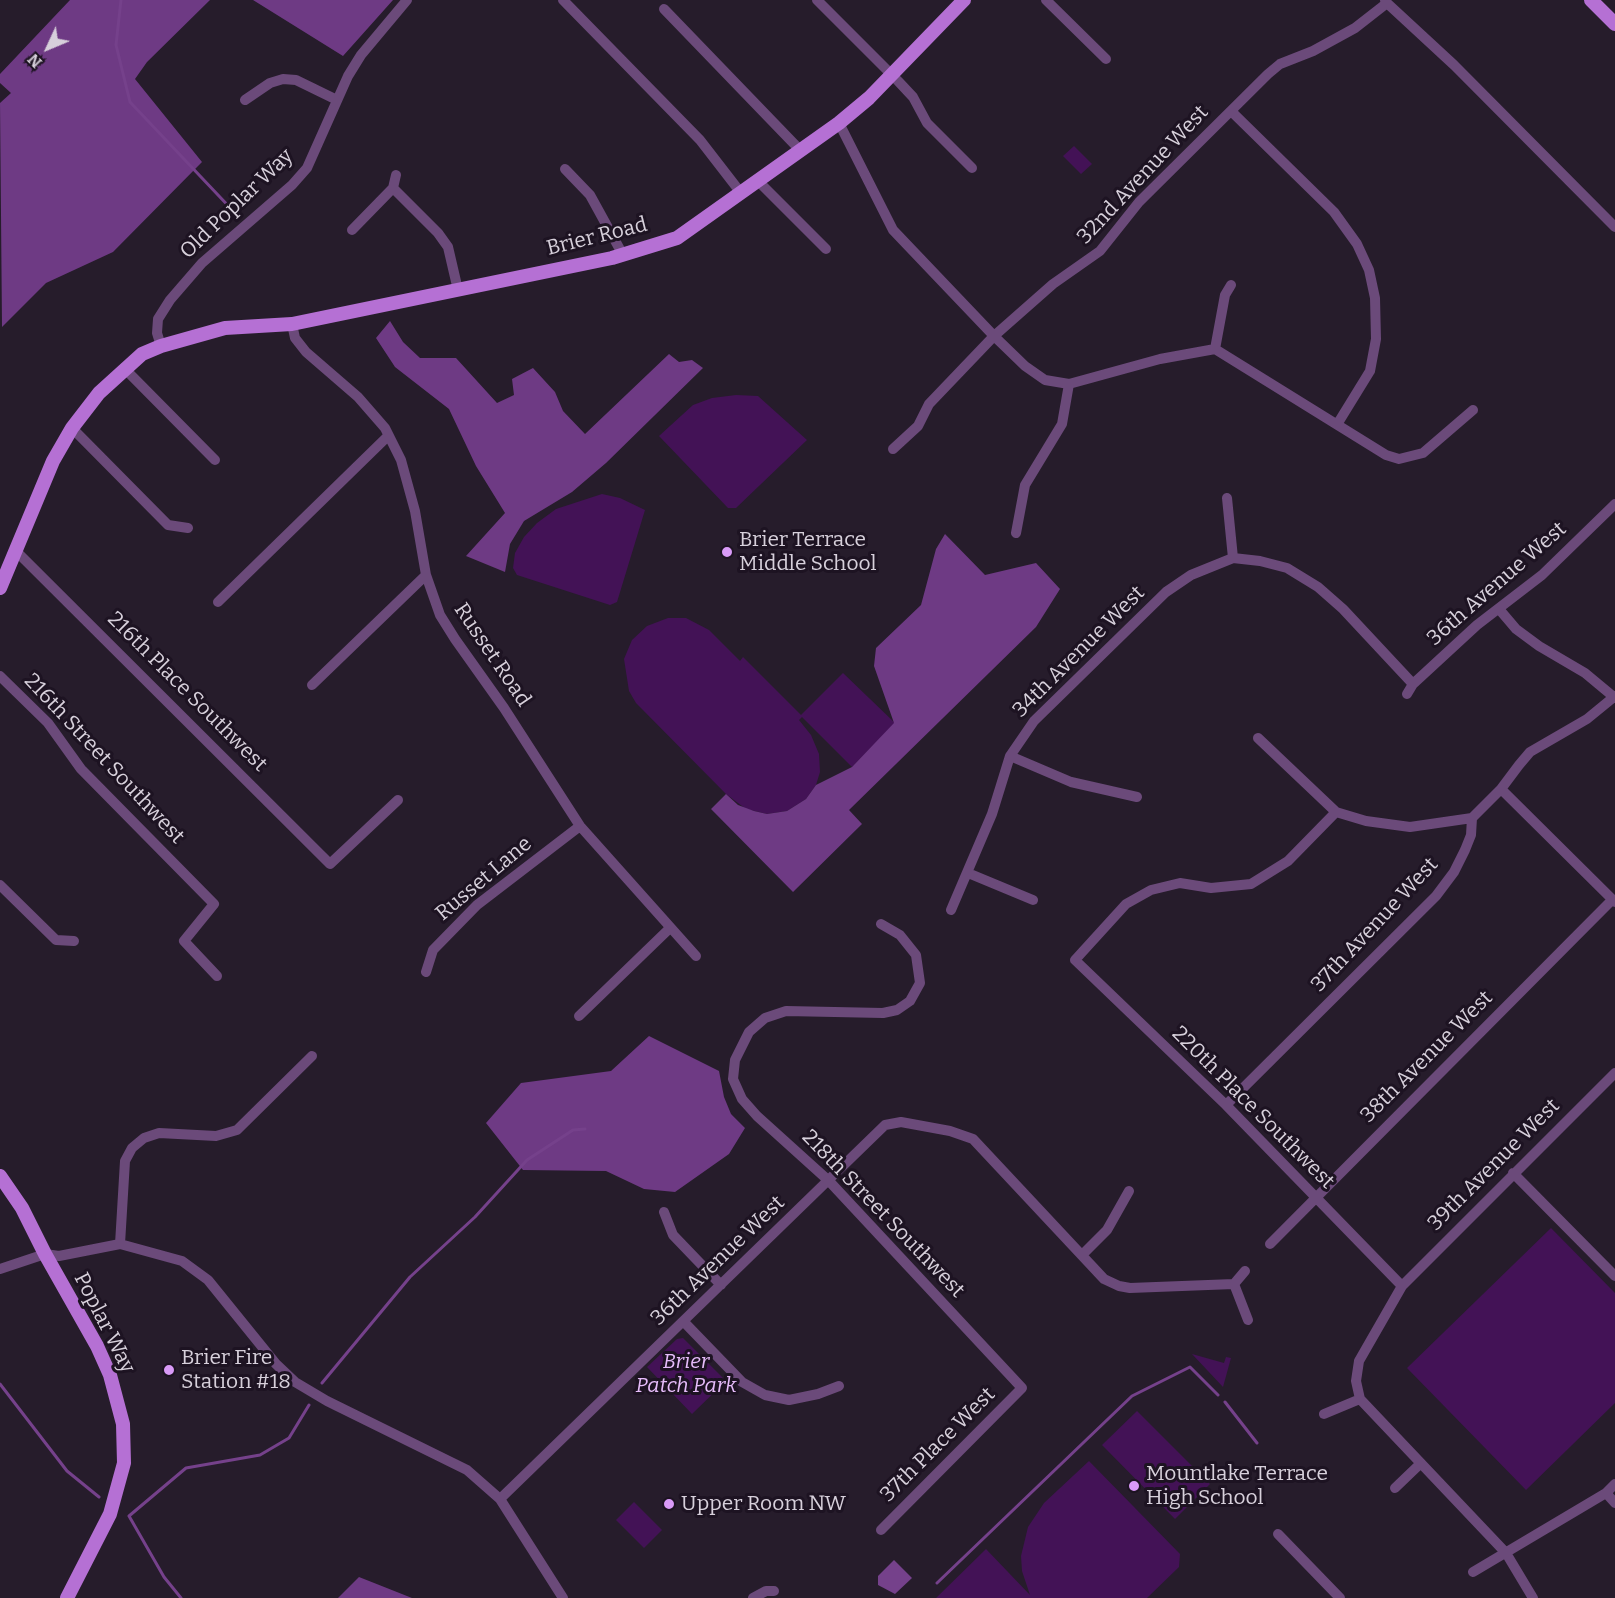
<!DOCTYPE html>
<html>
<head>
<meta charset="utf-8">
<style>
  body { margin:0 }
  #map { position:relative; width:1615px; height:1598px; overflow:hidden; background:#261c2b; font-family:Bitter,serif }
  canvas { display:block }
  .north { position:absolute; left:18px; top:18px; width:60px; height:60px; -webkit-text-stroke:4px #1d1322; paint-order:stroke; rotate:226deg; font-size:16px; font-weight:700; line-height:24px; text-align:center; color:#d7d0db }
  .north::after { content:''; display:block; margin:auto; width:21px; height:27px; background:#d7d0db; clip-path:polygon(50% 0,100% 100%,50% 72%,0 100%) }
</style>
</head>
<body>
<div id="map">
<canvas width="1615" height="1598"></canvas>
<div class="north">N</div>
</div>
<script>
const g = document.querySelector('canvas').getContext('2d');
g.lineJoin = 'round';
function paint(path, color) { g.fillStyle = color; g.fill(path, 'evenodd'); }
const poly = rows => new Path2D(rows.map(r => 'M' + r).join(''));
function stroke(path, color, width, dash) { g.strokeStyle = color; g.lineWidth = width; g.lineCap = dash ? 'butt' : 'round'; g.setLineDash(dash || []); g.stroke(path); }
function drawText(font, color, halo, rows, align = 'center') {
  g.font = font + ' Bitter,serif'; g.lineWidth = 6; g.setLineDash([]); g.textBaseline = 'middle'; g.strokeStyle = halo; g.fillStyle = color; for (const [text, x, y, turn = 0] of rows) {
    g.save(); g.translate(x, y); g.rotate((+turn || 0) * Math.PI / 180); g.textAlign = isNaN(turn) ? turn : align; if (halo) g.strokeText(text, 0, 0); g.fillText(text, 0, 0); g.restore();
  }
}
paint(poly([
  [1074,146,1092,164,1081,174,1063,156],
  [736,395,758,396,807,440,736,508,728,508,659,436,693,405,712,398],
  [602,494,620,498,645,510,617,602,610,605,517,575,513,568,515,553,524,537,537,523,556,509],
  [668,618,686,618,709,630,740,661,743,657,801,715,843,673,895,723,852,767,802,717,799,720,811,735,819,754,820,772,816,785,806,799,787,811,767,814,746,809,726,794,636,703,629,691,624,659,632,640,647,626],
  [1551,1228,1615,1293,1615,1403,1526,1490,1407,1368],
  [683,1338,726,1381,692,1414,647,1367,677,1339],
  [1192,1354,1224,1363,1226,1357,1231,1358,1223,1387],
  [1137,1411,1210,1484,1175,1519,1102,1445],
  [1089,1461,1180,1554,1179,1567,1147,1598,936,1598,986,1549,1030,1595,1022,1571,1021,1556,1028,1527,1044,1503],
  [634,1502,662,1530,644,1548,616,1520]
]), '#431256');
paint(poly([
  [70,0,210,0,147,62,135,79,202,162,113,252,46,283,2,327,0,103,11,93,0,83,0,74],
  [253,0,393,0,343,56],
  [390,321,403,342,420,358,456,358,497,403,514,395,512,379,533,368,555,392,563,411,585,434,669,354,679,362,692,360,703,368,606,463,572,492,524,521,510,544,505,572,466,556,505,513,476,466,449,409,395,367,376,338],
  [945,534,985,575,1036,563,1060,589,1036,627,849,810,862,824,793,892,711,809,726,794,738,805,754,811,767,814,787,811,806,799,816,785,852,767,894,723,874,666,876,648,921,605,936,549],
  [649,1036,719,1071,724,1097,731,1114,745,1128,729,1154,675,1192,644,1189,606,1171,523,1170,486,1123,521,1083,611,1071],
  [359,1577,412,1598,338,1598]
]), '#6e3a84');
paint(poly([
  [894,1560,912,1578,895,1594,878,1585,878,1576]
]), '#75418b');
stroke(poly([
  [121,0,116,45,130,102,236,214],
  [322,1383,410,1277,475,1217,527,1160,573,1130,585,1129],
  [0,1384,67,1471,99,1497],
  [1225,1402,1257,1443],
  [937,1583,1132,1396,1190,1367,1218,1395],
  [181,1598,164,1577,129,1516,186,1468,260,1455,289,1438,309,1405]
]), '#75418b', 3);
stroke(poly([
  [563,0,700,140,741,193],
  [817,0,898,81,913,97,927,123,972,168],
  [1046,0,1106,59],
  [1387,3,1454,65,1615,227],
  [664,9,800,150],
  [245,100,270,83,283,79,296,80,337,100],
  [1231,111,1334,212,1357,244,1369,270,1375,298,1376,339,1370,371,1338,423],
  [839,123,893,230,994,336,1025,366,1045,380,1069,384,1160,359,1215,349,1386,455,1399,459,1423,453,1473,410],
  [565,169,590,195,623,255],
  [758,181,826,249],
  [393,188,438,233,448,247,458,290],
  [393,188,396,175],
  [352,230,393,188],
  [292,324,295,338,306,352,358,397,385,428,401,460,415,511,426,575,440,615,455,639,504,708,580,826,696,956],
  [161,346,157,333,158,319,170,300,202,263,292,185,307,168,348,76,361,55,407,0],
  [1215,349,1225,295,1231,285],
  [124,368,215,460],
  [72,428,168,525,188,528],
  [893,449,918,426,929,404,994,336,1053,284,1100,251,1139,202,1268,74,1280,64,1313,51,1355,28,1387,3,1385,0],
  [1227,498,1233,558],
  [1016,533,1025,485,1062,424,1069,384],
  [15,550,330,864,398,800],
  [218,602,388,436],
  [1499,609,1516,629,1539,646,1585,673,1615,698],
  [0,676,48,723,81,769,214,904,184,941,217,976],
  [312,685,426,575],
  [1407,694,1413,684,1477,625,1542,575,1615,504],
  [1258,738,1336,812,1366,821,1410,827,1472,818],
  [1010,756,1071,782,1137,797],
  [1501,789,1615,902],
  [1336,812,1288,861,1251,884,1211,888,1180,883,1151,890,1126,904,1075,960,1226,1105,1402,1286],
  [968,873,1033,900],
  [0,885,56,940,74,941],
  [951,910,992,814,1010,756,1034,721,1166,592,1191,575,1233,558,1260,561,1287,568,1318,587,1343,609,1413,684],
  [426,972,433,950,477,905,580,826],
  [579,1016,670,928],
  [1226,1105,1436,896,1454,872,1465,850,1471,835,1472,818,1501,789,1519,765,1530,752,1587,719,1615,696],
  [1513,1173,1615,1276],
  [664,1212,673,1235,721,1285],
  [120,1244,125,1161,132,1148,144,1138,159,1133,216,1136,237,1130,312,1056],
  [1270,1244,1612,900],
  [1082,1255,1107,1230,1129,1191],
  [0,1269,45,1254,59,1256,120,1244,182,1261,208,1280,276,1364,295,1382,327,1401,467,1470,500,1499,563,1598],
  [1234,1284,1248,1320],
  [684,1322,742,1382,765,1395,789,1400,818,1394,839,1386],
  [1324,1414,1360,1399],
  [1395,1488,1420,1464],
  [1606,1493,1615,1503],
  [500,1499,885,1125,901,1122,950,1131,973,1139,1104,1279,1119,1286,1130,1288,1234,1284,1245,1271],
  [881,1530,1022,1388,829,1181,757,1116,742,1099,733,1079,735,1060,749,1032,765,1018,786,1011,883,1013,897,1010,910,1001,920,983,916,955,900,935,881,924],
  [1278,1534,1340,1598],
  [1473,1572,1606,1493,1615,1484],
  [753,1598,766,1591,774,1591],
  [1533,1598,1506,1553,1360,1399,1356,1381,1359,1361,1402,1286,1615,1073]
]), '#6b4a7a', 10);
stroke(poly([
  [1591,0,1615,24],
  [0,588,53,461,72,428,99,393,142,354,161,346,225,328,292,324,612,258,677,238,839,123,869,98,964,0],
  [0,1176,22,1208,45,1254,97,1346,110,1375,123,1424,124,1463,110,1514,67,1598]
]), '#b570d4', 14);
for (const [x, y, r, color] of [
  [727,552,6,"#d99af7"],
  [169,1370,6,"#d99af7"],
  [1134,1486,6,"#d99af7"],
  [669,1504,6,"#d99af7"]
]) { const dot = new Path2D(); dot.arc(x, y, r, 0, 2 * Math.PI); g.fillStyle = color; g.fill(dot); stroke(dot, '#1d1322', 2); }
drawText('21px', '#d7d0db', '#1d1322', [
  ["32nd Avenue West",1143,175,-47],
  ["Old Poplar Way",237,204,-44],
  ["Brier Road",597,237,-14],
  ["36th Avenue West",1497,584,-41],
  ["34th Avenue West",1079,652,-45],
  ["Russet Road",492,655,56],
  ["216th Place Southwest",187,692,45],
  ["216th Street Southwest",104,759,47],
  ["Russet Lane",484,879,-40],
  ["37th Avenue West",1375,925,-47],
  ["38th Avenue West",1427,1057,-45],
  ["220th Place Southwest",1253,1108,45],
  ["39th Avenue West",1494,1165,-45],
  ["218th Street Southwest",883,1214,46],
  ["36th Avenue West",718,1261,-44],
  ["Poplar Way",104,1323,63],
  ["37th Place West",938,1445,-45]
]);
drawText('21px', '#d7d0db', '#1d1322', [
  ["Brier Terrace",739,540],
  ["Middle School",739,564],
  ["Brier Fire",181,1358],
  ["Station #18",181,1382],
  ["Mountlake Terrace",1146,1474],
  ["High School",1146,1498],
  ["Upper Room NW",681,1504]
], 'left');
drawText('italic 21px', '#e6bcfa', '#1d1322', [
  ["Brier",686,1362],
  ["Patch Park",686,1386]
]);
</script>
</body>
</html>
